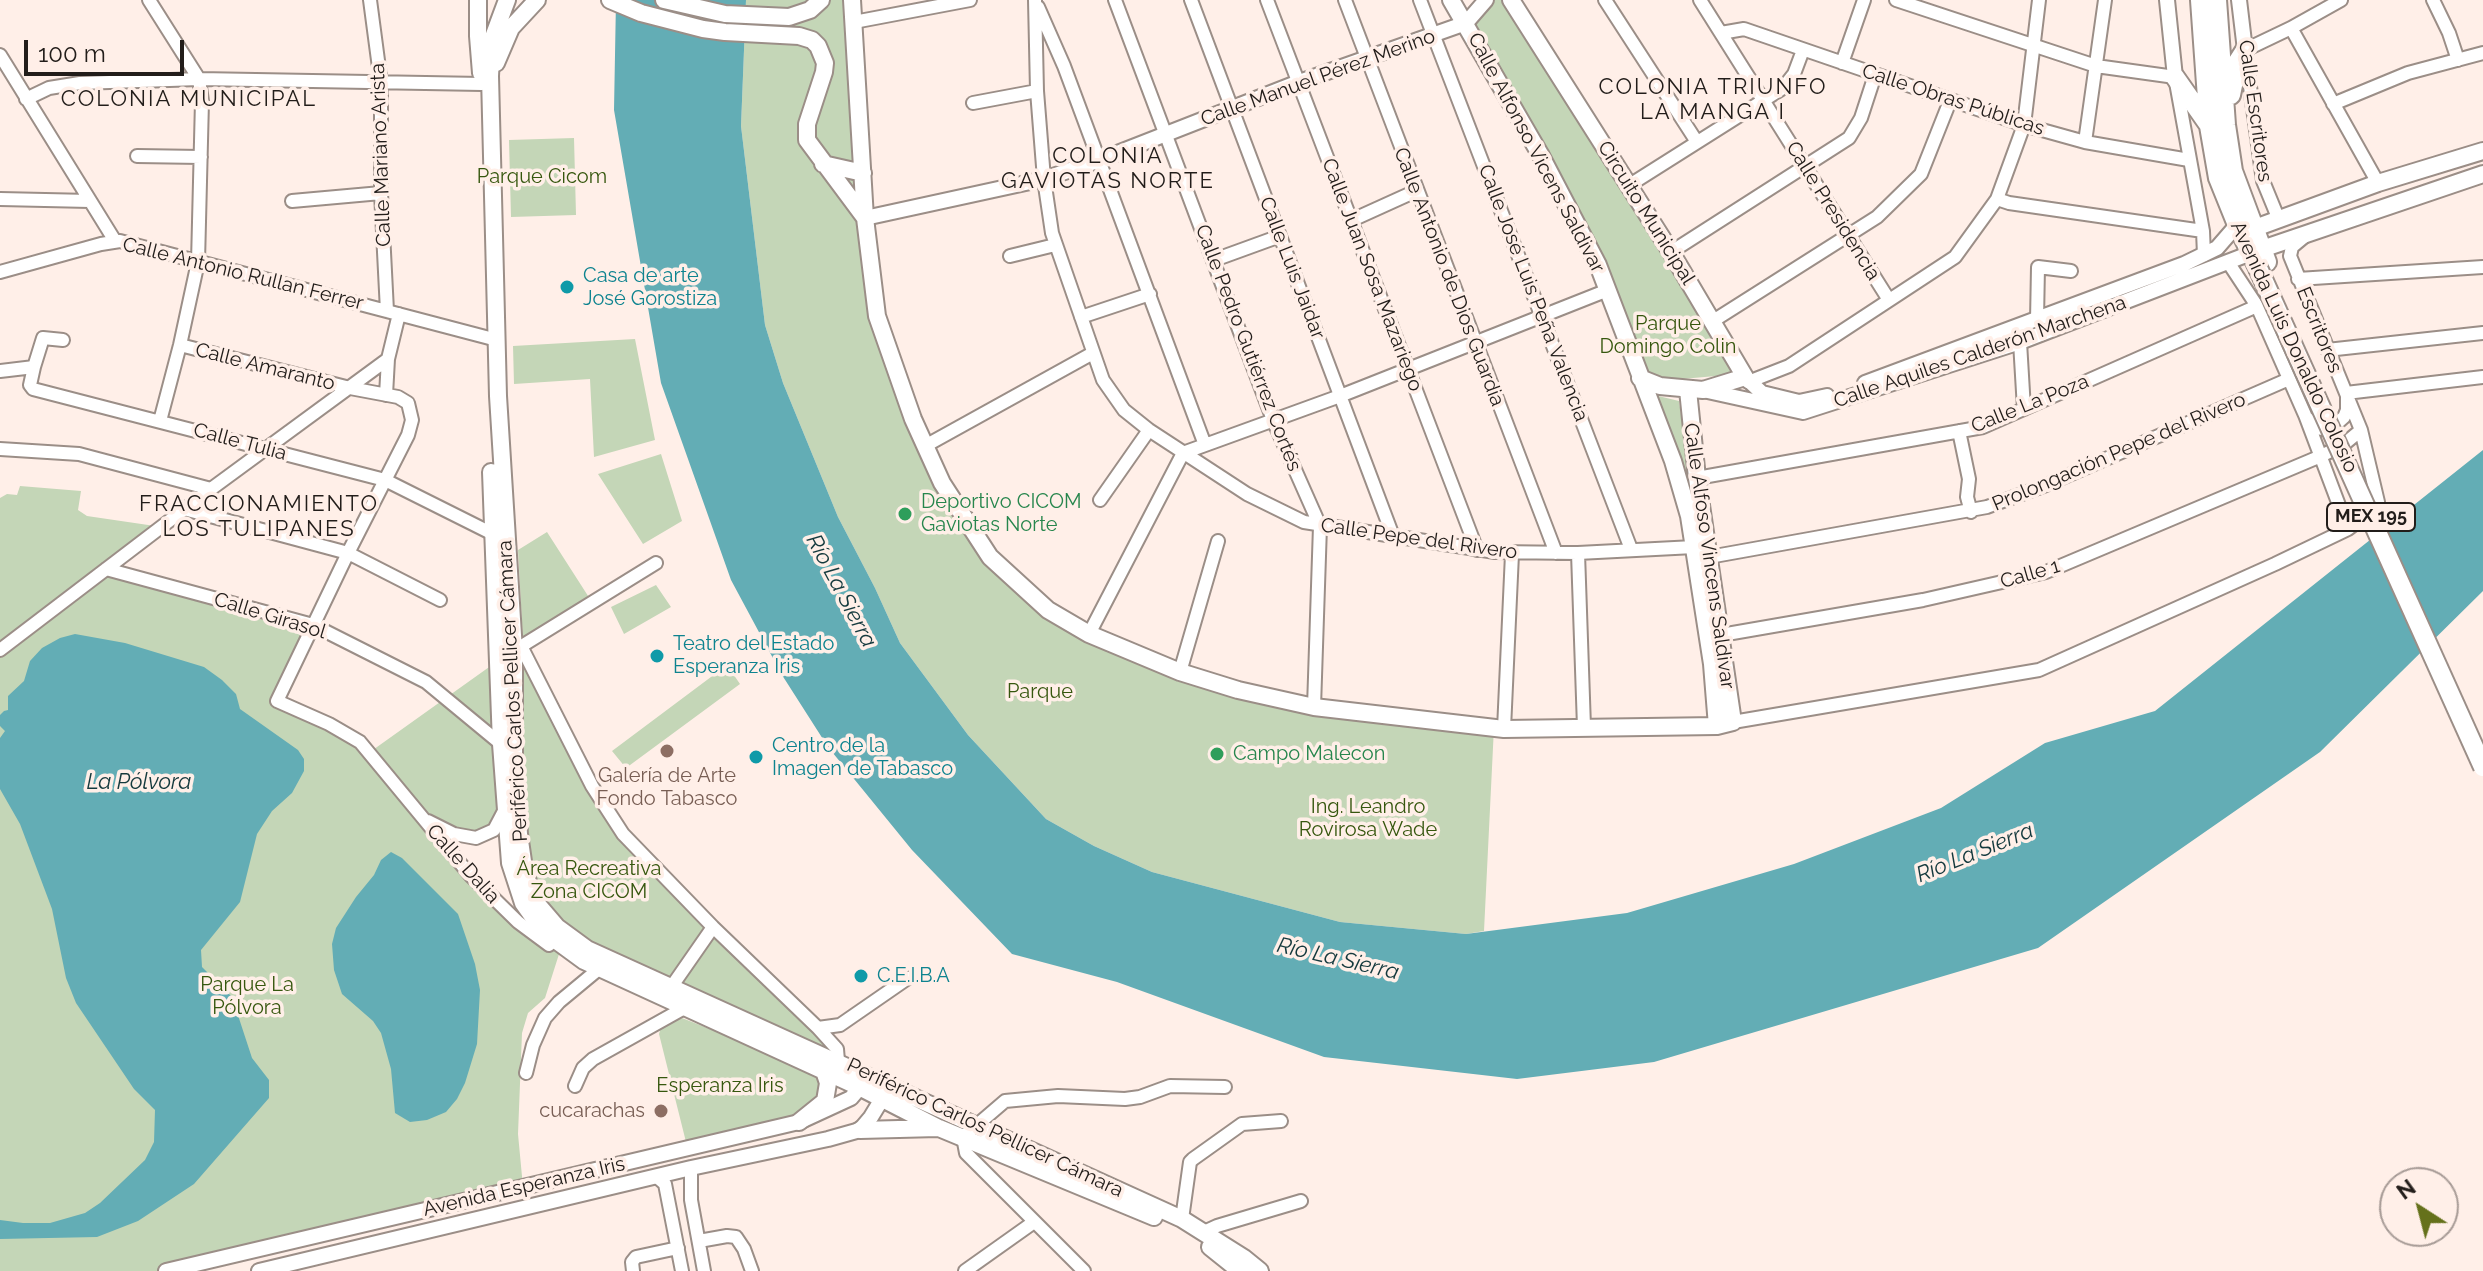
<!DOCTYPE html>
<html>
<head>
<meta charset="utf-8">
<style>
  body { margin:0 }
  #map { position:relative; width:2483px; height:1271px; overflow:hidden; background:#ffefe8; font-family:Raleway,sans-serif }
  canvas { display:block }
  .north { position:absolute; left:2379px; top:1167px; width:80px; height:80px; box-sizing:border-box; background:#ffefe8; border:2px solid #a79b96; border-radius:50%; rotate:324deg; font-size:22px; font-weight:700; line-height:32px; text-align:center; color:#221d1a }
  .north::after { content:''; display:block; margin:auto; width:28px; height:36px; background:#65711b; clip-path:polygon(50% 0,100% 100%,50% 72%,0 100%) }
  .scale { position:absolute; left:24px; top:40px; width:160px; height:36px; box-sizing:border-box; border:4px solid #221d1a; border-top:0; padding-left:10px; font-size:24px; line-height:28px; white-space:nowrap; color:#221d1a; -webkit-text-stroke:6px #ffefe8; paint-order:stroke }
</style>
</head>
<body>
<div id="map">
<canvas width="2483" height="1271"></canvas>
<div class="north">N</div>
<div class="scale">100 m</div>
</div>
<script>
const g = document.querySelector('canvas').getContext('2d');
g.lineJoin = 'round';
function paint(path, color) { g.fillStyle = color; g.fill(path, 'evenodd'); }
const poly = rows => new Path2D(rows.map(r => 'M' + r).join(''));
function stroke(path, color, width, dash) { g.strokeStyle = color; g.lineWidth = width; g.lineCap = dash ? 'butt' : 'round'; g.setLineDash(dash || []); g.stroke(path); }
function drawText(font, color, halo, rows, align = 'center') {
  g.font = font + ' Raleway,sans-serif'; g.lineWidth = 7; g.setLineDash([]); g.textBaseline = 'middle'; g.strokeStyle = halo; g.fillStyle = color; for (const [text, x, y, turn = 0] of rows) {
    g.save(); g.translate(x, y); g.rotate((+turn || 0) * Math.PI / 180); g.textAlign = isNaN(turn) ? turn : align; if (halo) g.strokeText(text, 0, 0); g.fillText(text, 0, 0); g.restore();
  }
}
paint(poly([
  [746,0,853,0,877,316,925,446,990,557,1048,610,1238,690,1494,727,1484,931,1466,934,1340,922,1152,872,1094,846,1046,819,968,735,900,643,875,588,838,517,783,383,765,325,741,126],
  [1492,0,1502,0,1739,374,1670,380,1645,375,1473,25],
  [574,138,576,215,511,217,509,140],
  [635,339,655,440,594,457,590,379,514,384,513,346],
  [1654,395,1679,401,1691,483],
  [661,454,682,521,643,544,598,474],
  [20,486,81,491,78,510,87,516,155,526,0,644,0,498,7,494,17,495],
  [547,532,590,599,523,641,518,550],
  [106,569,313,625,277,701,370,752,499,660,503,814,481,837,425,819,470,875,560,951,545,998,528,1013,522,1033,518,1134,523,1187,166,1271,0,1271,0,650],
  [656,585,671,607,624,634,611,607],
  [521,646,609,814,829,1038,838,1061,566,935,523,864],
  [727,665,740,684,626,768,612,751],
  [682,1018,783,1058,822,1079,819,1097,804,1110,790,1116,686,1142,659,1034,661,1027]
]), '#c4d6b7');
paint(poly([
  [616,0,746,0,741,126,765,325,783,383,838,517,875,588,900,643,968,735,1046,819,1094,846,1152,872,1340,922,1466,934,1627,913,1794,864,1941,808,2045,743,2155,711,2483,450,2483,591,2320,752,2038,948,1654,1062,1517,1079,1324,1057,1117,982,1012,954,912,850,828,747,782,675,731,580,661,383,614,110],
  [75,634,125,643,204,667,222,680,236,694,240,709,298,750,304,759,304,771,292,793,272,811,257,834,240,902,201,950,202,967,232,997,252,1058,269,1080,269,1098,194,1184,138,1221,97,1237,0,1239,0,1220,23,1223,50,1223,85,1213,100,1203,145,1160,154,1142,155,1110,134,1089,76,1003,66,978,52,909,20,824,0,789,0,738,5,731,0,726,0,715,4,711,8,710,8,696,24,681,30,661,42,648,60,638],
  [391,852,402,858,458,914,475,964,480,990,477,1044,465,1083,457,1099,446,1112,427,1120,410,1122,395,1113,391,1069,381,1033,373,1021,342,994,334,970,332,944,336,928,356,897,374,875,381,860]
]), '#63adb5');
const minor = poly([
  [149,0,199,79,202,101,198,262,180,345,160,421],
  [370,0,381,83,381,193,387,311],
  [1035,0,1037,91,1044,179,1052,233,1103,380,1124,410,1149,430,1247,494,1304,522,1495,552,1578,553,1694,547,1709,557,1987,507,2046,485,2289,379],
  [1115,0,1273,420,1320,526,1314,707],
  [1191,0,1393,536],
  [1267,0,1477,550],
  [1345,0,1556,553],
  [1420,0,1631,549],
  [1605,0,1697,142],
  [1700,0,1889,300],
  [1896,0,2096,66,2175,77,2203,231,2204,255],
  [2433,0,2449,33,2458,60],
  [1038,7,1064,66,1205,445],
  [854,22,970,0],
  [2291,28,2378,183],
  [1721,33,1744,29,2024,125,2085,142,2189,160],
  [0,55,115,241],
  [1842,63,1864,0],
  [26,99,49,88,80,83,199,79,482,84],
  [973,103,1037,91],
  [2333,104,2408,73,2483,53],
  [2085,142,2105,0],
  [137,156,201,157],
  [1628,186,1783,88,1794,74,1803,50],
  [0,199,90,201],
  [1997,199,2009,203,2203,231],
  [292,201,381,193],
  [1352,220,1416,191],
  [2279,220,2263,181,2245,50,2291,28,2341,0],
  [1671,252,1849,138,1861,118,1875,75],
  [1010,256,1055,245],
  [1214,260,1280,236],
  [2228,262,2257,306,2305,415,2348,529],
  [0,272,101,244,120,241,497,340],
  [2298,279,2483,267],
  [1081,317,1150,294],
  [2037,320,2038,267,2071,271],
  [1713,321,1877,217,1921,174,1950,101],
  [2020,342,2024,409],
  [180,345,350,388,398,397,408,403,412,420,408,435,348,553,277,701,329,724,360,742,470,875,518,922,549,945],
  [2327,350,2483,333],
  [34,367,43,338,63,340],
  [0,371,34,367,30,385,33,389,385,480,499,537],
  [1748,382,1789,366,1955,257,1997,199,2024,125,2039,0],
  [2346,393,2483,377],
  [386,395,388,359],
  [2307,418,2317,428,2323,429,2334,426,2344,417,2347,410,2347,397],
  [1959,431,1969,479,1967,497,1971,512],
  [925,446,1093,353],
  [0,449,79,454,211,489],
  [1697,478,1983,427,2257,306],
  [1100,500,1149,430],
  [184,509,348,553,440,600],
  [1578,553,1584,727],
  [106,569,313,625,426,682,501,744],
  [1089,634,1183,453,1340,396,1608,290],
  [1721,635,1923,600,2046,572,2321,456,2343,445,2361,430],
  [521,646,592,786,623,834,713,927,818,1028,840,1025,908,978],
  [0,650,211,489,388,359,399,314],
  [499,660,656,563],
  [1180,672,1218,541],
  [1733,722,2039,670,2275,564,2348,529,2372,511,2378,502,2361,430,2290,256,2292,247,2304,237],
  [1504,729,1512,554],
  [428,821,454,834,476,838,494,830,504,811],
  [672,986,713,927],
  [818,1028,837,1049,838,1061],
  [526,1073,533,1045,545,1018,559,1002,600,968],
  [575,1086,583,1068,593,1059,686,1007],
  [691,1168,691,1200,704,1271],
  [658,1178,665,1184,682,1271],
  [1182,1219,1190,1162,1193,1159,1242,1124,1281,1121],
  [1204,1232,1217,1226,1301,1201],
  [699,1241,727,1236,736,1237,744,1249,752,1271],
  [633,1271,632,1262,636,1257,678,1248],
  [965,1271,1034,1222],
  [1084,1271,966,1153,963,1137,1005,1101,1058,1096,1125,1099,1140,1097,1170,1086,1225,1087]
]);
const tertiary = poly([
  [2167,0,2175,77],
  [2239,0,2245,50],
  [865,218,1044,179,1097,161,1299,82,1466,23,1486,0],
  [1745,377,1762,393,1799,402,1827,396],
  [1865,383,2184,264,2217,248,2237,225],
  [1703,390,1803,412,2020,342,2251,253],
  [166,1271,799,1122,851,1098,867,1079],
  [259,1271,691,1168,828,1139,860,1130,871,1117,888,1089]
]);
const secondary = poly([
  [478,0,478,36,481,73],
  [507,0,492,40,490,76,498,396,514,651,514,757,519,834,525,875,539,906,557,927,587,949,1182,1219,1244,1258,1260,1271],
  [610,0,641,13,703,29,725,32,799,36,812,40,818,46,825,63,824,72,807,124,807,140,865,218],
  [664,0,725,14,789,17,810,10,821,0],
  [852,0,865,218,877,316,913,419,942,483,990,557,1048,610,1089,634,1180,672,1238,690,1314,707,1504,729,1717,726,1733,722,1697,478,1688,390],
  [1451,0,1540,154,1598,265,1673,461,1689,516,1712,664,1717,726],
  [1511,0,1671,252,1745,377,1703,390,1660,386,1640,378],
  [496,63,511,28,537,0],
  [823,164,863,173],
  [2255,228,2378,183,2483,151],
  [2262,249,2483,174],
  [491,472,501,744,510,863,523,903,543,931,584,961,861,1088,939,1128,1154,1217],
  [799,1122,825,1101,828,1083,824,1071],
  [860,1130,938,1128],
  [1210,1247,1240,1271]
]);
const primary = poly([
  [2200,0,2209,126,2218,178,2237,225,2258,268],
  [2217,0,2226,125,2233,171,2267,262],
  [2175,77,2208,124],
  [2231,95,2238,61,2245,50]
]);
stroke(minor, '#9b8e87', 16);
stroke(tertiary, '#9b8e87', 18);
stroke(secondary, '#9b8e87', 20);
stroke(primary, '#9b8e87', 22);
stroke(minor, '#fff', 12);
stroke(tertiary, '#fff', 14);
stroke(secondary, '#fff', 16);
stroke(primary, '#fff', 18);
const primaryBridge = poly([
  [2258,268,2483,767]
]);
stroke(primaryBridge, '#9b8e87', 22, []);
stroke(primaryBridge, '#fff', 18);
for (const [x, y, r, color] of [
  [567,287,8,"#0f9aa8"],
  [905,514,8,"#2e9e5b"],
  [657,656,8,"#0f9aa8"],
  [667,751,8,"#8d6e63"],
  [1217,754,8,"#2e9e5b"],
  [756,757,8,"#0f9aa8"],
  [861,976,8,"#0f9aa8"],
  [661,1111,8,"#8d6e63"]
]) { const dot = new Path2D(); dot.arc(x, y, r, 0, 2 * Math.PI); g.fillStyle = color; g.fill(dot); stroke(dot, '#ffefe8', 3); }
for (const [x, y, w] of [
  [2371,517,88]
]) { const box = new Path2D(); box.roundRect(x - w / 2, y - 14, w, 28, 6); g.fillStyle = '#ffefe8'; g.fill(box); stroke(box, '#221d1a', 2); }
drawText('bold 18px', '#221d1a', null, [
  ["MEX 195",2371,517]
]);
drawText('20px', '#221d1a', '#ffefe8', [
  ["Calle Manuel Pérez Merino",1318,78,-20],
  ["Calle Obras Públicas",1953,100,18],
  ["Calle Escritores",2255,111,82],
  ["Calle Alfonso Vicens Saldivar",1536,153,62],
  ["Calle Mariano Arista",381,155,-92],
  ["Calle Presidencia",1833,211,58],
  ["Circuito Municipal",1646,213,58],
  ["Calle Luis Jaidar",1292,268,69],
  ["Calle Antonio Rullan Ferrer",243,274,14],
  ["Calle Juan Sosa Mazariego",1372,275,69],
  ["Calle Antonio de Dios Guardia",1449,277,69],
  ["Calle José Luis Peña Valencia",1533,293,69],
  ["Escritores",2319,330,68],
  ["Avenida Luis Donaldo Colosio",2294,347,65],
  ["Calle Pedro Gutiérrez Cortés",1248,348,69],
  ["Calle Aquiles Calderón Marchena",1980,352,-19],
  ["Calle Amaranto",265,367,14],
  ["Calle La Poza",2030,404,-22],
  ["Calle Tulia",240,442,15],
  ["Prolongación Pepe del Rivero",2119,452,-23],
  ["Calle Pepe del Rivero",1419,539,8],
  ["Calle Alfoso Vincens Saldivar",1709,556,82],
  ["Calle 1",2030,574,-16],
  ["Calle Girasol",270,616,17],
  ["Periférico Carlos Pellicer Cámara",513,691,-93],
  ["Calle Dalia",463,864,48],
  ["Periférico Carlos Pellicer Cámara",985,1128,25],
  ["Avenida Esperanza Iris",524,1187,-13]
]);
drawText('20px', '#36570e', '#ffefe8', [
  ["Parque Cicom",542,177],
  ["Parque",1668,324],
  ["Domingo Colin",1668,347],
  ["Parque",1040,692],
  ["Ing. Leandro",1368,807],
  ["Rovirosa Wade",1368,830],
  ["Área Recreativa",589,869],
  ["Zona CICOM",589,892],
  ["Parque La",247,985],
  ["Pólvora",247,1008],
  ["Esperanza Iris",720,1086]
]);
drawText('20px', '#0d838f', '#ffefe8', [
  ["Casa de arte",583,276],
  ["José Gorostiza",583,299],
  ["Teatro del Estado",673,644],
  ["Esperanza Iris",673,667],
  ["Centro de la",772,746],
  ["Imagen de Tabasco",772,769],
  ["C.E.I.B.A",877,976]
], 'left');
drawText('20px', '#27864d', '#ffefe8', [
  ["Deportivo CICOM",921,502],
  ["Gaviotas Norte",921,525],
  ["Campo Malecon",1233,754]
], 'left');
drawText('20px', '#785e54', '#ffefe8', [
  ["Galería de Arte",667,776],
  ["Fondo Tabasco",667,799],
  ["cucarachas",645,1111,"right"]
]);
g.letterSpacing = '2px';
drawText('22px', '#221d1a', '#ffefe8', [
  ["COLONIA TRIUNFO",1713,87],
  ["LA MANGA I",1713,112],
  ["COLONIA MUNICIPAL",189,99],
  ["COLONIA",1108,156],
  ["GAVIOTAS NORTE",1108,181],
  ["FRACCIONAMIENTO",259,504],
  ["LOS TULIPANES",259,529]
]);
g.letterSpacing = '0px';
drawText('italic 22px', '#14393d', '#ffefe8', [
  ["Río La Sierra",841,591,62],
  ["La Pólvora",139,782],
  ["Río La Sierra",1975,853,-22],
  ["Río La Sierra",1338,959,13]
]);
</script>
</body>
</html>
